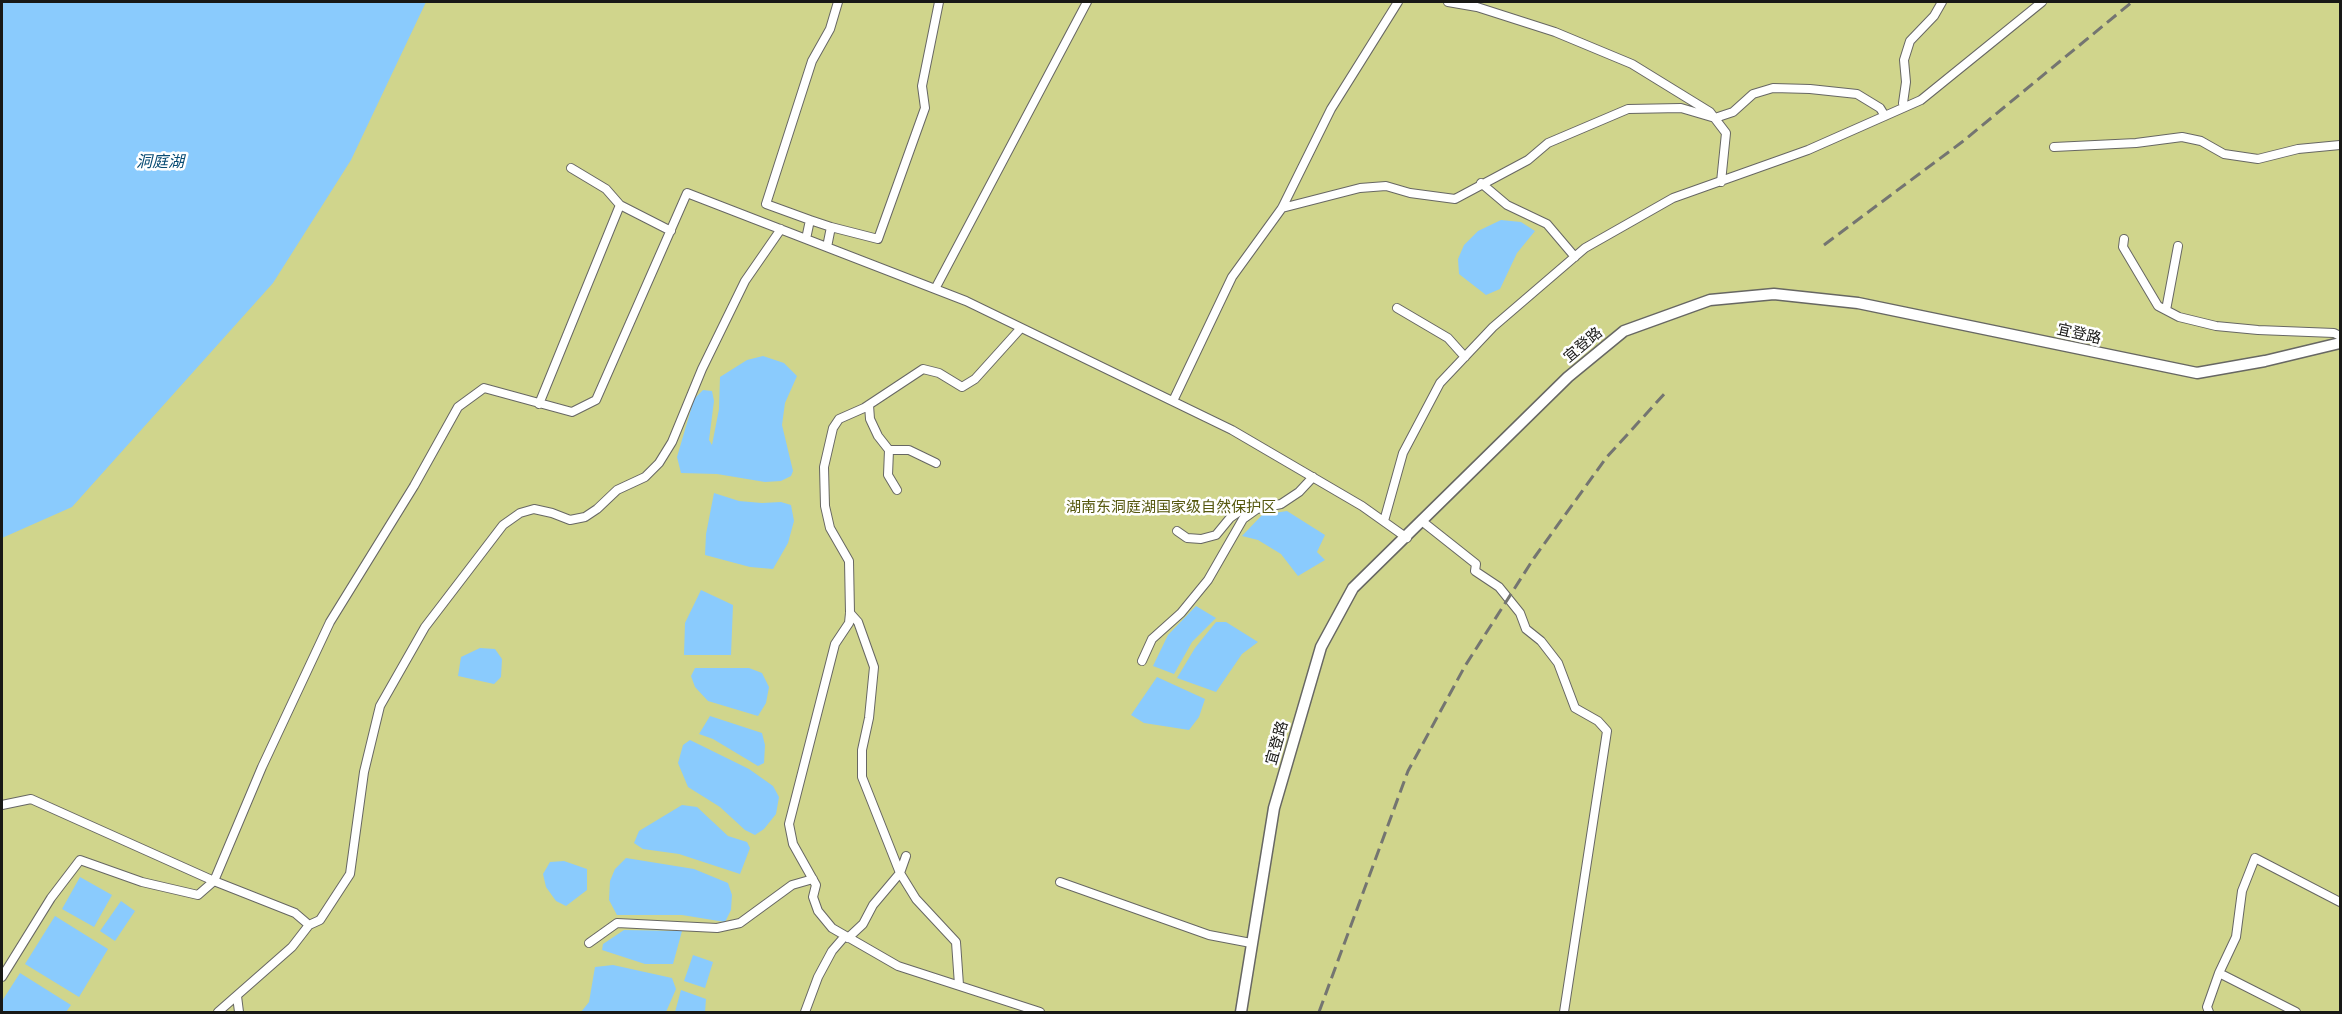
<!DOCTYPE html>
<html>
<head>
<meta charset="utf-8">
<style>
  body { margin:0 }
  #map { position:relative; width:2342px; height:1014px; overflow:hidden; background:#f0f1eb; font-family:"Public Sans",sans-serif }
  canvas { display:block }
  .frame { position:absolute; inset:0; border:3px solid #181816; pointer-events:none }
</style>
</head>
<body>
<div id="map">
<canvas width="2342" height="1014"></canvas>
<div class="frame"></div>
</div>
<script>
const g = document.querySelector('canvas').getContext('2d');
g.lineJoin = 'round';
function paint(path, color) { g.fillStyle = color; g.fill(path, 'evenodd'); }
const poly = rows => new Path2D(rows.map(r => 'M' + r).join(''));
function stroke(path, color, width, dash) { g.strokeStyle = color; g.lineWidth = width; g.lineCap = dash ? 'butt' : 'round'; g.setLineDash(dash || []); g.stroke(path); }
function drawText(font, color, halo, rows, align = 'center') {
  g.font = font + ' "Public Sans","Noto Sans SC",sans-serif'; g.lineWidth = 5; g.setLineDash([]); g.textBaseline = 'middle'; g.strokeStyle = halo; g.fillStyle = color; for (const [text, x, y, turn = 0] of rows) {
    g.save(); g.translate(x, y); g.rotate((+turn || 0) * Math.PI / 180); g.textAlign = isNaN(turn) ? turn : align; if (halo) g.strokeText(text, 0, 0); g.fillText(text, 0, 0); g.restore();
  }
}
paint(poly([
  [2,2,2340,2,2340,1012,2,1012]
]), '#d0d58c');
paint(poly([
  [2,2,426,2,351,160,273,283,72,507,2,538],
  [1501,220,1521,222,1535,231,1517,253,1500,289,1486,295,1459,274,1458,259,1464,245,1478,231],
  [763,356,784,363,797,376,785,403,782,425,793,471,791,476,781,481,765,482,717,474,681,473,677,457,694,399,703,390,712,391,714,401,709,440,712,445,719,409,720,377,747,360],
  [714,493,739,501,762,503,781,502,791,505,794,521,788,543,773,569,750,567,705,555,706,534],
  [1287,511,1325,535,1317,552,1325,560,1298,576,1281,554,1258,540,1242,536,1262,515],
  [701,590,733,605,731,655,684,655,685,623],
  [1196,606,1216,618,1192,642,1174,674,1153,666,1168,635],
  [1216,622,1226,622,1258,642,1242,654,1216,692,1177,678,1195,648],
  [480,648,495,649,502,659,501,677,494,684,458,676,461,657],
  [695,668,749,668,762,673,769,687,766,703,758,716,708,701,695,687,691,676],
  [1157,677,1205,699,1199,717,1189,730,1144,723,1131,715],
  [710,716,762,733,765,745,764,763,758,766,713,739,699,734],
  [690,740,749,769,773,786,779,797,776,814,764,829,755,835,745,830,720,807,688,787,678,763,683,745],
  [682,805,697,807,728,836,747,842,750,848,740,874,679,854,643,849,634,843,639,831],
  [626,858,694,869,728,883,732,895,731,910,725,922,682,915,617,915,609,900,610,881,615,869],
  [564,861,587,869,587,890,566,906,556,901,546,887,543,874,550,862],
  [80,877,112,895,94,927,62,909],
  [121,901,135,911,115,941,100,931],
  [55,916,108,949,79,997,25,964],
  [624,930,682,931,673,964,645,964,602,950,603,944],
  [693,955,713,962,705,988,684,981],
  [613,965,672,978,676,989,666,1012,581,1012,589,1002,595,967],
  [20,973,71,1005,66,1012,2,1012,2,1001],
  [681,990,706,999,705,1012,675,1012]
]), '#8acbfd');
const minor = poly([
  [1448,2,1477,7,1555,32,1632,64,1710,112,1726,133,1721,182],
  [1903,103,1906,82,1904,60,1910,41,1934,16,1942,2],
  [2054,147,2136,143,2182,137,2201,141,2224,154,2258,159,2298,149,2340,145],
  [571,168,606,189,620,205],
  [1481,183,1507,205,1547,224,1575,257],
  [1282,208,1360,188,1386,186,1410,193,1455,199,1528,160,1548,143,1628,109,1681,108,1715,118,1733,112,1753,94,1773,88,1810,89,1857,94,1880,108,1885,116],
  [810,220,831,227],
  [806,239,810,220,766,204,812,61,830,29,838,2],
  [2124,239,2123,247,2158,306,2179,317,2216,326,2258,330,2334,333,2340,336],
  [827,247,831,227,878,239,925,108,922,86,939,2],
  [935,289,1087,2],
  [1397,308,1448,338,1465,357],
  [2166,310,2178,246],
  [1021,328,975,379,962,387,939,373,923,369,864,408,839,419,833,428,824,467,825,506,830,528,849,561,850,613,849,623,835,644,789,824,793,844,816,885,813,897,818,911,832,928,898,966,1040,1012],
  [1173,401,1232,277,1282,208,1331,109,1398,2],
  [539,404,620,205,671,231],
  [869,405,870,419,878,436,889,450,888,475,897,490],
  [889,450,909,450,936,463],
  [1384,521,1403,453,1440,383,1493,327,1585,248,1673,198,1808,150,1921,100,2042,2],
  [1423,522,1476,564,1475,571,1499,587,1520,613,1526,629,1541,641,1558,663,1575,708,1598,721,1607,731,1564,1012],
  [1177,531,1187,538,1201,539,1216,535,1230,518,1240,511,1251,513],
  [850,613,858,622,874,667,869,718,862,750,862,777,900,873,916,899,956,942,959,985],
  [1142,661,1152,639,1181,613,1208,580,1243,519,1257,509,1281,504,1299,492,1313,477],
  [2,805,31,799,214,881,295,913,309,925,320,920,350,874,364,772,380,706,425,627,503,525,520,513,534,509,552,513,570,520,585,517,597,509,617,490,645,477,659,463,672,442,702,369,745,281,781,229],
  [1060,882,1209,935,1251,943],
  [848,938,863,924,873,905,900,873,906,856],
  [589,943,617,923,717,928,740,923,792,885,813,879],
  [2219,973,2296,1012],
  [2,977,51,898,80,860,142,882,198,895,214,881,262,767,330,622,414,486,458,407,484,388,572,412,596,400,687,193,966,301,1232,430,1362,506,1407,538],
  [237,996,239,1012],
  [218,1012,292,947,309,925],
  [805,1012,818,977,832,951,845,936],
  [2209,1012,2207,1007,2219,973,2236,937,2242,891,2255,858,2340,902]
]);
const tertiary = poly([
  [1241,1012,1274,808,1321,647,1353,588,1568,377,1624,331,1710,300,1774,294,1858,303,2197,373,2265,361,2340,343]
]);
stroke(minor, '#676763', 10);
stroke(tertiary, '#676763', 13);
stroke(minor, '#fff', 8);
stroke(tertiary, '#fff', 10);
stroke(poly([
  [1824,245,1962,142,2132,2],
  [1319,1012,1408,771,1465,666,1534,558,1606,458,1666,392]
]), '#747571', 3, [12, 6]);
drawText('15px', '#181816', '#fff', [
  ["宜登路",2079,334,13],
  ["宜登路",1583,345,-40],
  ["宜登路",1277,743,-74]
]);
drawText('15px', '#55570e', '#fff', [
  ["湖南东洞庭湖国家级自然保护区",1171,507]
]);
drawText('italic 16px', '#084b73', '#fff', [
  ["洞庭湖",160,162]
]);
</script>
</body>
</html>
